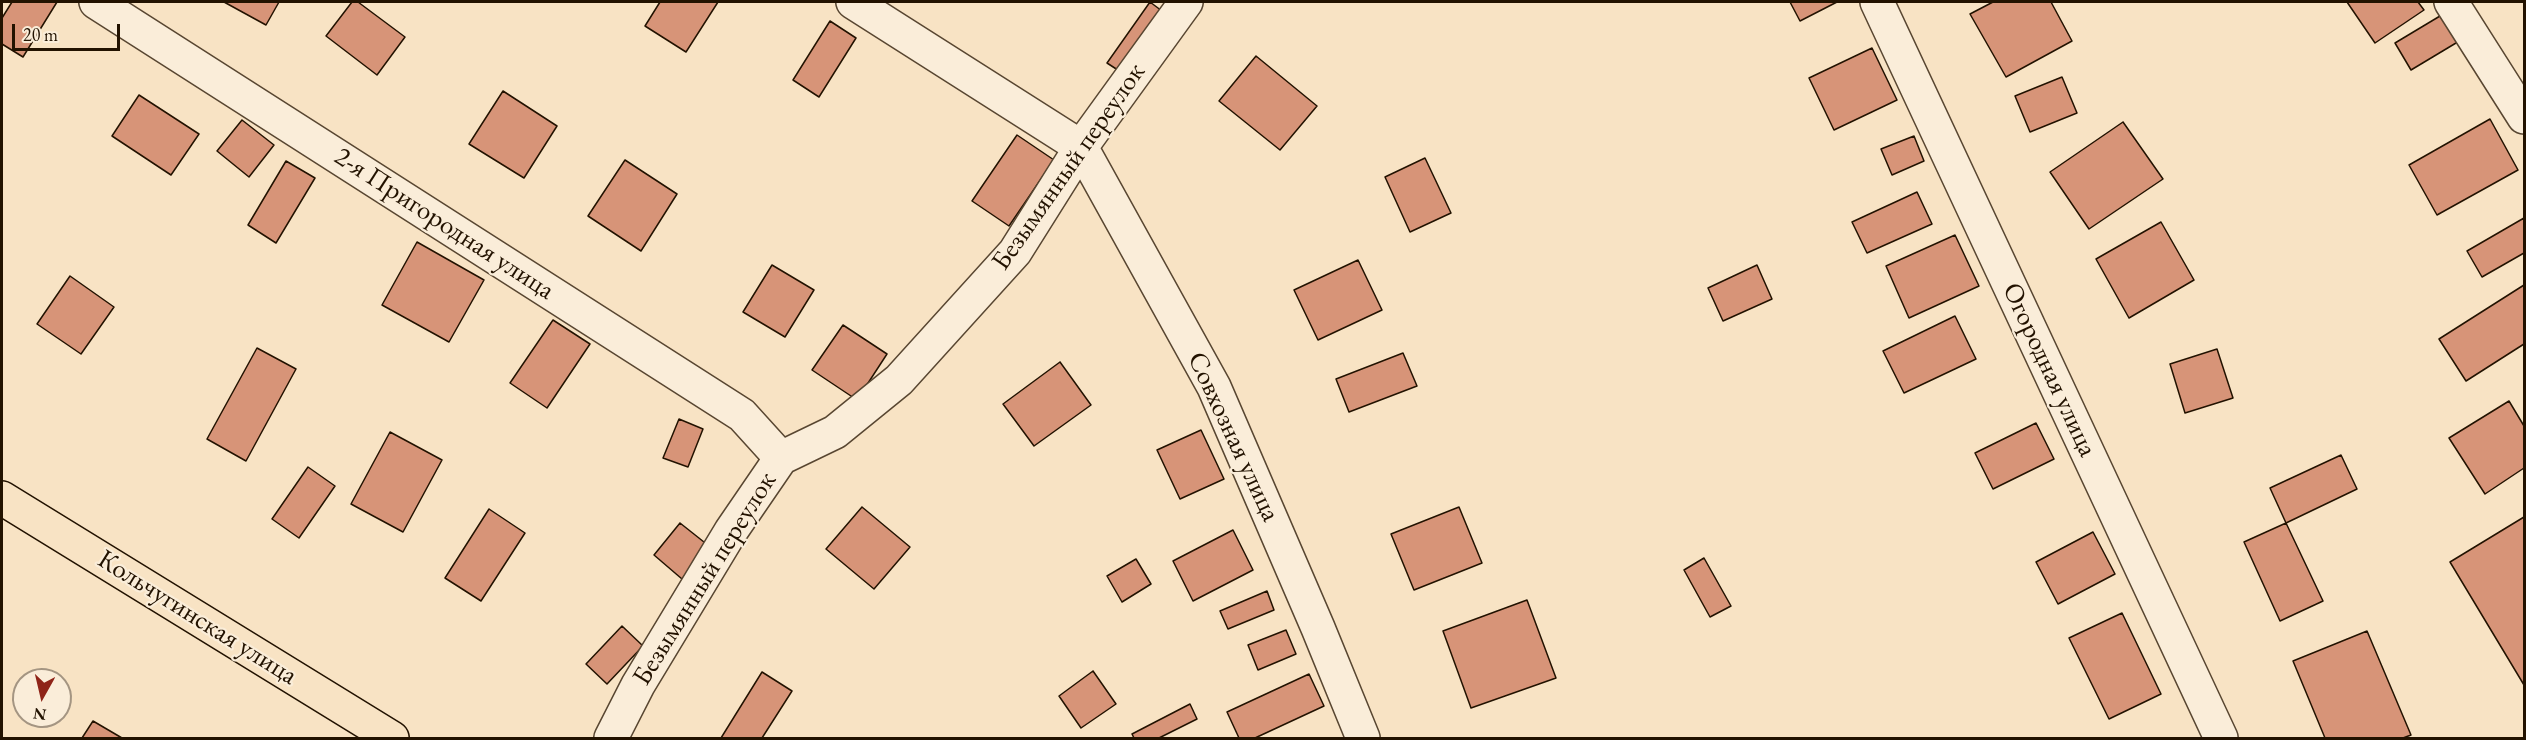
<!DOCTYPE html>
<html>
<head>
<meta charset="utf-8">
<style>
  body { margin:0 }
  #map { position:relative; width:2526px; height:740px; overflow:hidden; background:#f8e3c4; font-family:"EB Garamond",serif }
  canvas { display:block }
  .frame { position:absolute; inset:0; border:3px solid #221200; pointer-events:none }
  .north { position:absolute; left:12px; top:668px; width:60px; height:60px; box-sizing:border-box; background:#faedd9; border:2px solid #a49582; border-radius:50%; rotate:188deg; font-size:16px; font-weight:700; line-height:24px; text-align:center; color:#221200 }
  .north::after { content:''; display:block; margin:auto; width:21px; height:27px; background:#8f2418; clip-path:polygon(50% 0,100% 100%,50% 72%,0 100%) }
  .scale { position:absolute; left:12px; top:24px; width:108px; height:27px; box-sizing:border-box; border:3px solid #221200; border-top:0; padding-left:8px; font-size:18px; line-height:21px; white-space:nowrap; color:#221200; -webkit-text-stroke:4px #faedd9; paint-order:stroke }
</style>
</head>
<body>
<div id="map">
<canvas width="2526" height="740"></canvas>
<div class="frame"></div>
<div class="north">N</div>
<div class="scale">20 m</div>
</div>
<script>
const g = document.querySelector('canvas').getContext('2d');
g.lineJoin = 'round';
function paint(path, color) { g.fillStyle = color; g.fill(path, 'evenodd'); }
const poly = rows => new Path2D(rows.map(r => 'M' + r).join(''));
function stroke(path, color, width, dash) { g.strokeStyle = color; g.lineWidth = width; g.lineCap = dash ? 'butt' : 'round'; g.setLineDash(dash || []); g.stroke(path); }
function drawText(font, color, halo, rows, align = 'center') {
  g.font = font + ' "EB Garamond",serif'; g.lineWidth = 4.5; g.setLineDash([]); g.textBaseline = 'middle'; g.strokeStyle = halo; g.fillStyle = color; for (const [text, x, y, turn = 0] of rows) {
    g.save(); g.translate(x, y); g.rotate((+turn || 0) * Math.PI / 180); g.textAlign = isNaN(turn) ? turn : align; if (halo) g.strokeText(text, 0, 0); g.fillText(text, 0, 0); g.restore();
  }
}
const building = poly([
  [12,2,57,2,23,57,2,44,2,18,12,2],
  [224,2,279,2,266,25,224,2],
  [352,2,358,2,405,37,377,75,326,36,352,2],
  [660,2,718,2,686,52,645,26,660,2],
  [1150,2,1166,14,1124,74,1107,63,1150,2],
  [1790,2,1837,2,1800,21,1790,2],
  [1993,2,2051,2,2072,41,2006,77,1970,14,1993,2],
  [2347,2,2418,2,2424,10,2375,43,2347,2],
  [2445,13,2461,40,2411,70,2395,43,2445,13],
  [830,21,856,38,819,97,793,80,830,21],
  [1872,48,1897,100,1834,130,1809,78,1872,48],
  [1256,56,1317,106,1280,150,1219,101,1256,56],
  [2062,77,2077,113,2030,132,2015,96,2062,77],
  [503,91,557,126,524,178,469,144,503,91],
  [139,95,199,134,171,175,112,136,139,95],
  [2490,119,2518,170,2437,215,2409,165,2490,119],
  [242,120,274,145,249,177,217,151,242,120],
  [2123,122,2163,179,2089,229,2050,172,2123,122],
  [1017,135,1054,160,1009,226,972,201,1017,135],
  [1914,136,1924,161,1892,175,1881,149,1914,136],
  [1425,158,1451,213,1410,232,1385,177,1425,158],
  [625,160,677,194,641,251,588,216,625,160],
  [286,161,315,178,276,243,248,225,286,161],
  [1917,192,1932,224,1867,253,1852,222,1917,192],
  [2524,218,2524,253,2482,277,2467,251,2524,218],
  [2161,222,2194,280,2129,318,2096,259,2161,222],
  [1955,235,1979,286,1909,318,1886,266,1955,235],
  [417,242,484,280,449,342,382,305,417,242],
  [1358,260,1382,310,1318,340,1294,290,1358,260],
  [772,265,814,290,785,337,743,312,772,265],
  [1757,265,1772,299,1723,321,1708,288,1757,265],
  [70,276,114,307,81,354,37,324,70,276],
  [2524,285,2524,344,2466,381,2439,339,2524,285],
  [1955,316,1976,359,1904,393,1883,351,1955,316],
  [553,320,590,344,547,408,510,383,553,320],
  [843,325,887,354,857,400,812,370,843,325],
  [257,348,296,369,246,461,207,439,257,348],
  [2217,349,2233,398,2185,413,2170,364,2217,349],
  [1403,353,1417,386,1349,412,1336,379,1403,353],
  [1060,362,1091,405,1034,446,1003,404,1060,362],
  [2509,401,2524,426,2524,468,2485,494,2449,438,2509,401],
  [679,419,703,429,688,467,663,458,679,419],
  [2036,423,2054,459,1993,489,1975,453,2036,423],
  [1201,430,1224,479,1180,499,1157,450,1201,430],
  [390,432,442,460,403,532,351,504,390,432],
  [2341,455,2357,489,2286,523,2270,488,2341,455],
  [308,467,335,486,299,538,272,519,308,467],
  [862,507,910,547,874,589,826,549,862,507],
  [1459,507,1482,563,1414,590,1391,534,1459,507],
  [489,509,525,533,481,601,445,578,489,509],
  [2524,517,2524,685,2450,562,2524,517],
  [680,523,709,546,682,579,654,555,680,523],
  [2286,523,2323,601,2280,621,2244,542,2286,523],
  [1233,530,1253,570,1193,601,1173,561,1233,530],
  [2093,532,2115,574,2058,604,2036,562,2093,532],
  [1704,558,1731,606,1710,617,1684,570,1704,558],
  [1136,559,1151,584,1122,602,1107,576,1136,559],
  [1267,591,1274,610,1228,629,1220,611,1267,591],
  [1527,600,1556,678,1471,708,1443,631,1527,600],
  [2122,613,2161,694,2109,719,2069,638,2122,613],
  [622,626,643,646,607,684,586,664,622,626],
  [1286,630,1296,654,1258,670,1248,645,1286,630],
  [2367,631,2411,735,2403,738,2325,738,2293,661,2367,631],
  [1093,671,1116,704,1081,728,1059,696,1093,671],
  [762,672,792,691,762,738,721,738,762,672],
  [1309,674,1324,706,1255,738,1239,738,1227,712,1309,674],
  [1190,704,1197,719,1159,738,1134,738,1132,734,1190,704],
  [93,721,122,738,82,738,93,721]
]);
paint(building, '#d79478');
stroke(building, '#221200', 1.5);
const street = poly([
  [96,2,742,415,781,458],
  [853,2,1081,147,1214,387,1318,628,1363,738],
  [1877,2,2221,738],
  [2451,2,2524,117],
  [611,738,638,685,731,531,781,458,835,432,899,380,1015,252,1081,147,1186,2]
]);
const primary = poly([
  [2,498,392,738]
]);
stroke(street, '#584631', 36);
stroke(primary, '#221200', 36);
stroke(street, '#faedd9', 33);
stroke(primary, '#f8e3c4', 33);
drawText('27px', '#221200', '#faedd9', [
  ["Безымянный переулок",1069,167,-55],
  ["2-я Пригородная улица",444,224,33],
  ["Огородная улица",2049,370,65],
  ["Совхозная улица",1233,437,65],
  ["Безымянный переулок",705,579,-58],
  ["Кольчугинская улица",197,618,32]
]);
</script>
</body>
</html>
